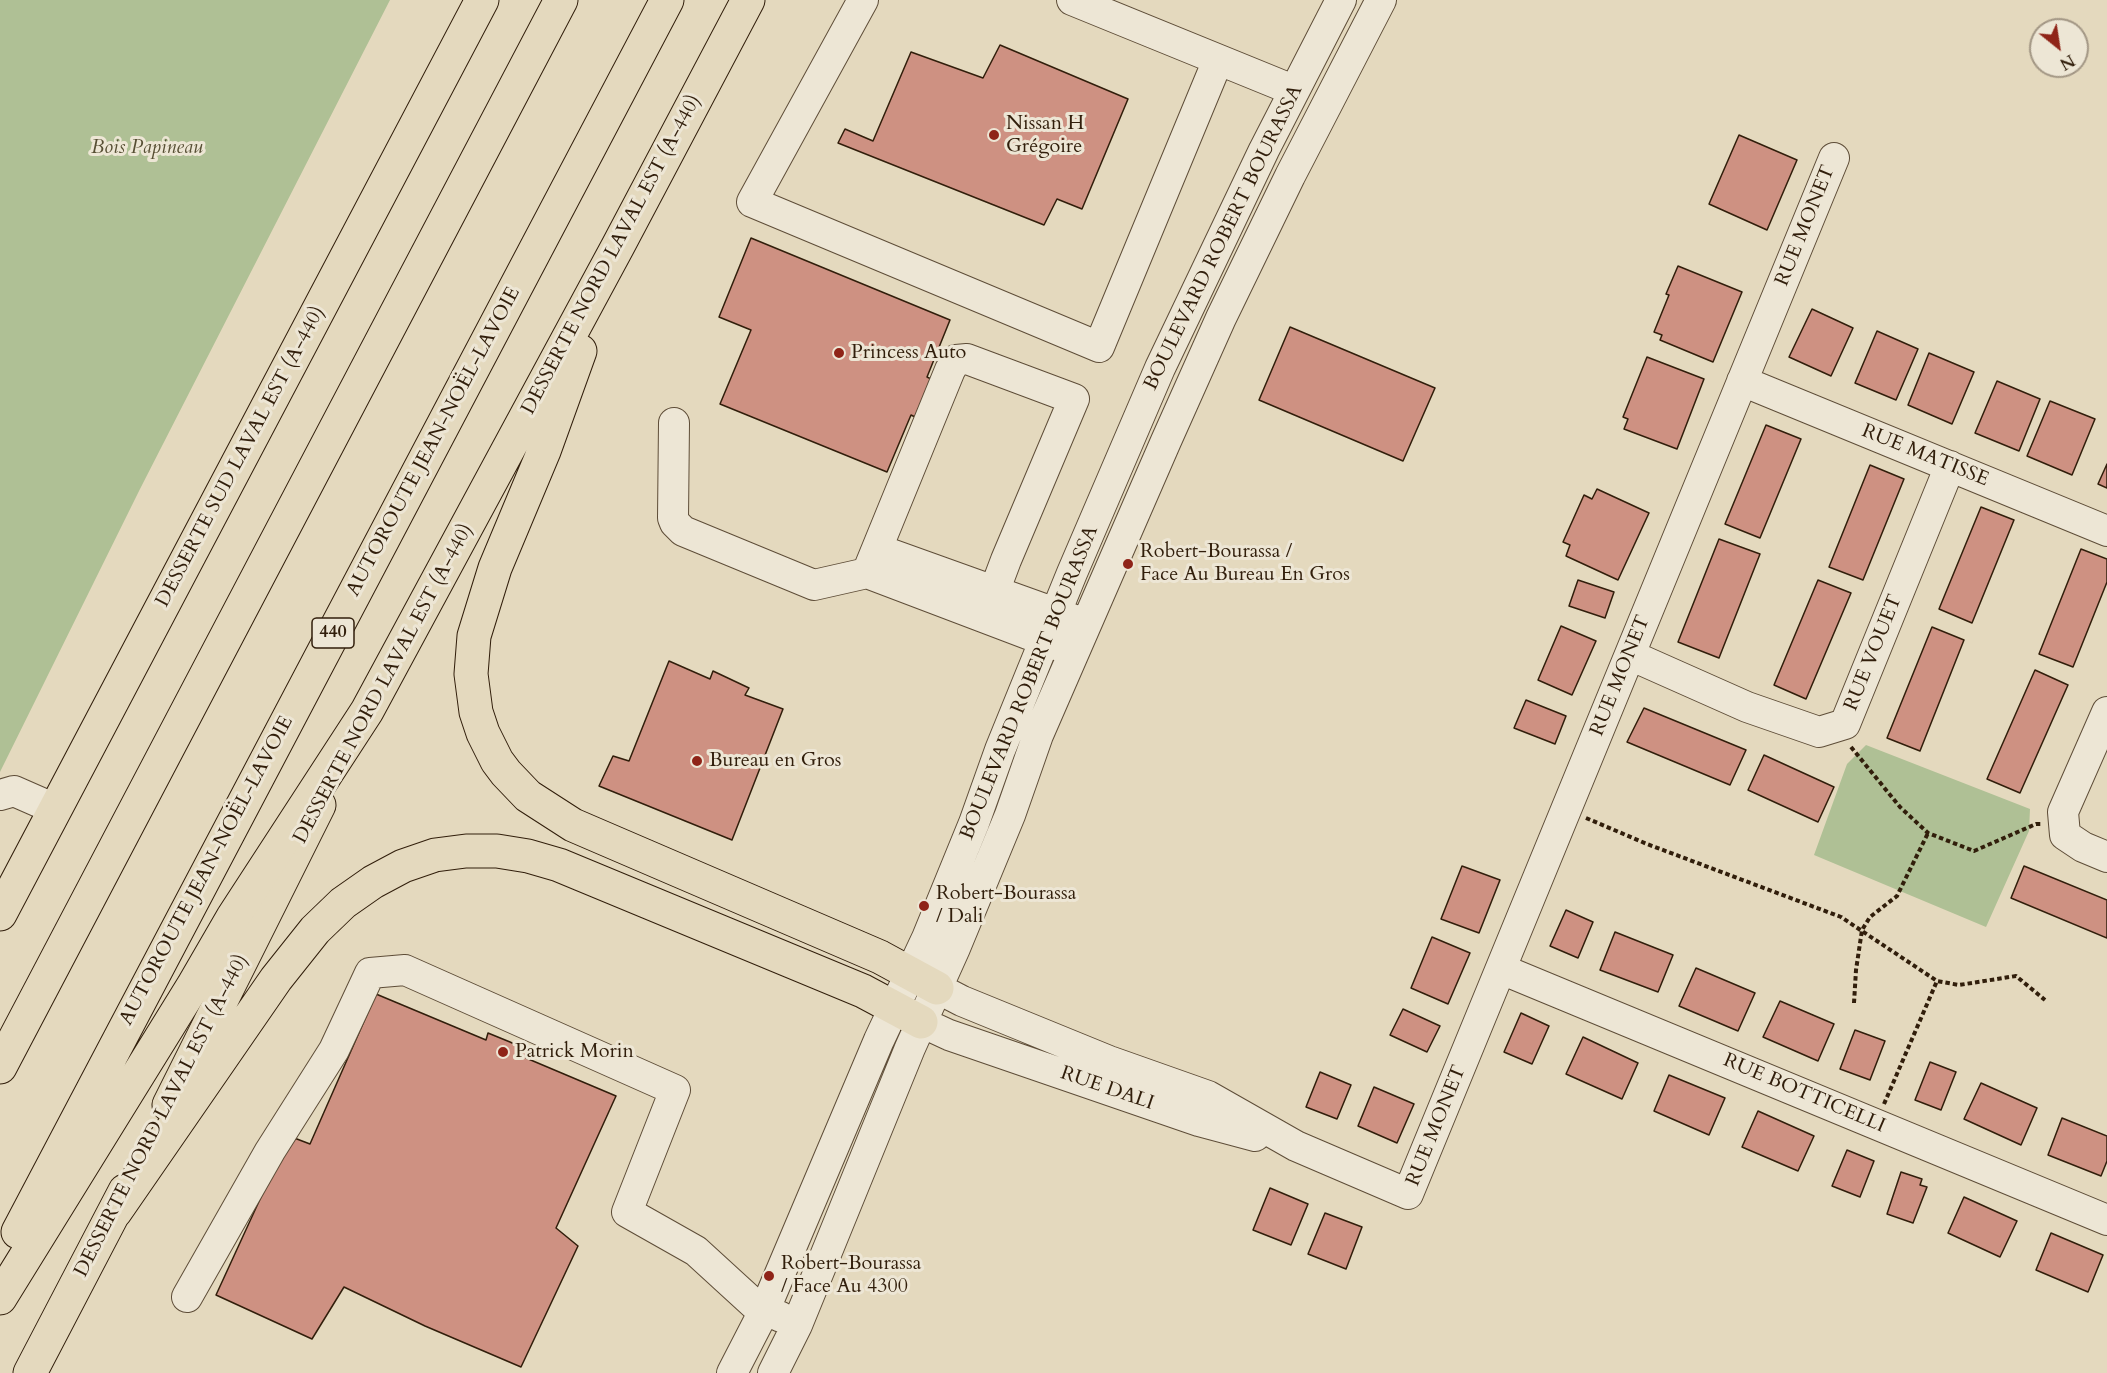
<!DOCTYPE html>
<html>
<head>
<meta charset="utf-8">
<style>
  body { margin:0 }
  #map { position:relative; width:2107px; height:1373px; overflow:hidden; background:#e4d9be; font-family:Cardo,serif }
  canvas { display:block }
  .north { position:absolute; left:2029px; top:18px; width:60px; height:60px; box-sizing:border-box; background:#ede6d5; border:2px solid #a29684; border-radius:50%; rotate:150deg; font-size:16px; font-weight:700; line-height:24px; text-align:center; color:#311e0b }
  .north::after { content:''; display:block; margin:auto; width:21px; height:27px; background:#8f2418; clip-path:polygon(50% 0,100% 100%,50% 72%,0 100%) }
</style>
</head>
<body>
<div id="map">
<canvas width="2107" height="1373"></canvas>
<div class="north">N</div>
</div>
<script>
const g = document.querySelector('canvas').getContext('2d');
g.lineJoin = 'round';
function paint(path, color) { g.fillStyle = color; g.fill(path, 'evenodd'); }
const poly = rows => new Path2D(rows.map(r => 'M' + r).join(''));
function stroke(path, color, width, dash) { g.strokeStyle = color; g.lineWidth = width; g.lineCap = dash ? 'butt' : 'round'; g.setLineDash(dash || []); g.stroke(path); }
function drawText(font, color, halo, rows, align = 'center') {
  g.font = font + ' Cardo,serif'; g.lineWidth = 6; g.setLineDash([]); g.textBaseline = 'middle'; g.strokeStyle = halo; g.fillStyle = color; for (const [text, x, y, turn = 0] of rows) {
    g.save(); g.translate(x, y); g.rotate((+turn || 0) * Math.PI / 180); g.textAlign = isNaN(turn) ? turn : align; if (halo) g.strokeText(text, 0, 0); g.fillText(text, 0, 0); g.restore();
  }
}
paint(poly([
  [0,0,390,0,140,489,0,772],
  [1866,745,2030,809,2029,831,1986,927,1814,855,1847,764]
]), '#afc095');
const building = poly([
  [1000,45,1128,99,1082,209,1057,199,1044,225,838,143,845,129,873,141,911,52,983,78,1000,45],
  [1739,135,1797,160,1767,230,1709,204,1739,135],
  [751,238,950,320,927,377,931,379,915,417,911,415,887,472,720,404,751,330,719,317,751,238],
  [1678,266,1742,292,1713,362,1660,340,1662,335,1654,332,1669,295,1666,294,1678,266],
  [1812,309,1853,328,1831,376,1789,357,1812,309],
  [1290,327,1435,388,1403,461,1259,400,1290,327],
  [1877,331,1918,349,1896,400,1855,383,1877,331],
  [1929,353,1974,372,1952,424,1908,405,1929,353],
  [1647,357,1704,379,1677,449,1624,429,1628,419,1623,417,1647,357],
  [1997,381,2040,399,2019,451,1975,433,1997,381],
  [2050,401,2095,419,2072,475,2027,456,2050,401],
  [1766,425,1801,439,1760,538,1725,524,1766,425],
  [2107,464,2107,488,2098,484,2107,464],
  [1870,465,1904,479,1863,580,1829,567,1870,465],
  [1597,489,1649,513,1618,580,1566,556,1570,545,1563,542,1584,495,1592,499,1597,489],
  [1981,507,2014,520,1972,623,1939,609,1981,507],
  [1719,539,1760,554,1719,658,1678,642,1719,539],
  [2081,549,2107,559,2107,582,2073,667,2039,654,2081,549],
  [1578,580,1614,592,1605,618,1569,606,1578,580],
  [1818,580,1851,593,1806,699,1774,685,1818,580],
  [1561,626,1596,641,1572,695,1538,680,1561,626],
  [1932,627,1964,640,1920,751,1887,738,1932,627],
  [669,661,710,679,713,671,749,688,745,695,783,709,732,840,599,786,613,756,629,761,669,661],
  [2035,670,2068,685,2020,793,1987,779,2035,670],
  [1526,700,1566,716,1555,744,1514,728,1526,700],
  [1644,708,1746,750,1730,785,1627,742,1644,708],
  [1764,755,1834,787,1818,822,1748,790,1764,755],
  [1462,866,1500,880,1479,933,1441,919,1462,866],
  [2024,866,2107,900,2107,938,2011,898,2024,866],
  [1566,910,1593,922,1578,958,1550,946,1566,910],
  [1615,932,1673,955,1658,992,1600,970,1615,932],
  [1432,937,1470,953,1448,1004,1411,988,1432,937],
  [1696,968,1755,993,1738,1031,1679,1006,1696,968],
  [376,994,486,1040,488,1033,510,1042,529,1051,526,1058,616,1096,556,1228,578,1246,521,1367,425,1326,344,1287,312,1339,216,1295,289,1136,310,1144,376,994],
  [1780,1001,1834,1024,1818,1061,1763,1037,1780,1001],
  [1403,1009,1440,1026,1427,1052,1390,1035,1403,1009],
  [1521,1013,1549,1026,1532,1064,1504,1052,1521,1013],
  [1855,1030,1885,1041,1870,1080,1840,1069,1855,1030],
  [1583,1037,1638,1063,1622,1099,1566,1074,1583,1037],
  [1930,1062,1956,1072,1941,1110,1915,1100,1930,1062],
  [1320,1072,1351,1085,1337,1119,1306,1107,1320,1072],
  [1669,1075,1725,1098,1709,1135,1654,1111,1669,1075],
  [1981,1083,2037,1108,2021,1145,1964,1119,1981,1083],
  [1374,1087,1414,1104,1397,1143,1358,1126,1374,1087],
  [1758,1111,1814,1136,1798,1171,1742,1147,1758,1111],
  [2062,1118,2107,1136,2107,1161,2101,1176,2048,1155,2062,1118],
  [1847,1150,1874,1161,1860,1197,1832,1186,1847,1150],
  [1901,1172,1922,1179,1920,1185,1927,1187,1913,1223,1887,1214,1901,1172],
  [1270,1188,1308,1204,1291,1245,1253,1230,1270,1188],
  [1964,1197,2017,1221,2000,1257,1948,1233,1964,1197],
  [1325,1213,1362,1227,1346,1269,1308,1254,1325,1213],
  [2051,1233,2103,1255,2088,1292,2036,1270,2051,1233]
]);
paint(building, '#ce9182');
stroke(building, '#311e0b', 1.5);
const minor = poly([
  [863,0,752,202,1099,347,1218,60],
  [1072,0,1293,90],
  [1742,381,2107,531],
  [674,423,673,518,675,523,683,531,814,585,867,573,1062,647],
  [877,549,1075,620],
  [867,573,950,370,956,360,967,359,1074,399,1006,560,985,616],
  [1630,655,1747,707,1819,732,1845,724,1950,466],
  [2107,712,2063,812,2065,835,2083,847,2107,857],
  [0,795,14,791,55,809],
  [1501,969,2107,1220],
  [937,988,962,1001,1109,1061,1208,1096,1296,1146,1408,1194,1834,158],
  [921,1022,949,1035,1199,1121,1255,1136],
  [187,1297,270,1151,334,1050,370,973,405,970,675,1090,627,1212,696,1251,755,1305,781,1317],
  [732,1373,765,1309,879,1040,927,938,974,823,1000,750,1072,573,1160,368,1264,150,1341,0],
  [773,1373,797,1325,910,1048,955,948,1010,815,1038,735,1166,441,1221,318,1290,176,1381,0]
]);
const major = poly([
  [169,1105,319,805],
  [115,1212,276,979,315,930,343,903,373,882,403,866,435,855,466,851,497,851,528,856,559,865,863,991,921,1022],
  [30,1373,125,1191]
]);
const highway = poly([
  [580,351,544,451,495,568,474,636,471,674,476,712,483,733,497,761,506,773,528,796,573,825,880,957,937,988],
  [0,914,482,0],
  [0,1067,561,0],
  [18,1232,667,0],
  [0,1298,193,986,233,917,367,711,618,246,748,0]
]);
stroke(minor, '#5e4d38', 32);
stroke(major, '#311e0b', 35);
stroke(highway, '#311e0b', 35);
stroke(poly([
  [1851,747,1900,807,1928,833,1974,851,2036,824,2041,824],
  [1586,818,1647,844,1841,917,1937,981,1959,985,2016,976,2045,1000],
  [1854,1003,1856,970,1862,930,1870,917,1897,896,1928,833],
  [1884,1104,1937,981]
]), '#311e0b', 4, [4.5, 3]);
stroke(minor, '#ede6d5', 30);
stroke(major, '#e4d9be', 33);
stroke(highway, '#e4d9be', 33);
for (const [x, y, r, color] of [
  [994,135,6,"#8f2418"],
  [839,353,6,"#8f2418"],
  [1128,564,6,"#8f2418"],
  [697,761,6,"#8f2418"],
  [924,906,6,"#8f2418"],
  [503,1052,6,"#8f2418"],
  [769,1276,6,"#8f2418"]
]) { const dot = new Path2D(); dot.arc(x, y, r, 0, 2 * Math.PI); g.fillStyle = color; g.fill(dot); stroke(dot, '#ede6d5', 2); }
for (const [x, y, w] of [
  [333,633,42]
]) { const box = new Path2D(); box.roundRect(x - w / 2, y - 15, w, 30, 4.5); g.fillStyle = '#ede6d5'; g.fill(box); stroke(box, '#311e0b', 1.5); }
drawText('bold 18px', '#311e0b', null, [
  ["440",333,633]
]);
drawText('20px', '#311e0b', '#ede6d5', [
  ["Nissan H",1006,124],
  ["Grégoire",1006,147],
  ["Princess Auto",851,353],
  ["Robert-Bourassa /",1140,552],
  ["Face Au Bureau En Gros",1140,575],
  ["Bureau en Gros",709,761],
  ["Robert-Bourassa",936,894],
  ["/ Dali",936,917],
  ["Patrick Morin",515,1052],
  ["Robert-Bourassa",781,1264],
  ["/ Face Au 4300",781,1287]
], 'left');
drawText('italic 20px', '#574f34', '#ede6d5', [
  ["Bois Papineau",147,148]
]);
drawText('20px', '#311e0b', '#ede6d5', [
  ["RUE MONET",1806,226,-68],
  ["BOULEVARD ROBERT BOURASSA",1224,238,-64],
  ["DESSERTE NORD LAVAL EST (A-440)",612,255,-62],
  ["AUTOROUTE JEAN-NOËL-LAVOIE",434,442,-62],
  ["RUE MATISSE",1925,456,22],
  ["DESSERTE SUD LAVAL EST (A-440)",241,457,-62],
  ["RUE VOUET",1874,653,-68],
  ["RUE MONET",1621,676,-68],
  ["BOULEVARD ROBERT BOURASSA",1030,683,-68],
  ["DESSERTE NORD LAVAL EST (A-440)",384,684,-62],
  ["AUTOROUTE JEAN-NOËL-LAVOIE",207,871,-62],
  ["RUE DALI",1107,1089,19],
  ["RUE BOTTICELLI",1804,1094,23],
  ["DESSERTE NORD LAVAL EST (A-440)",162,1116,-63],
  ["RUE MONET",1437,1126,-68]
]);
</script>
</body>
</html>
